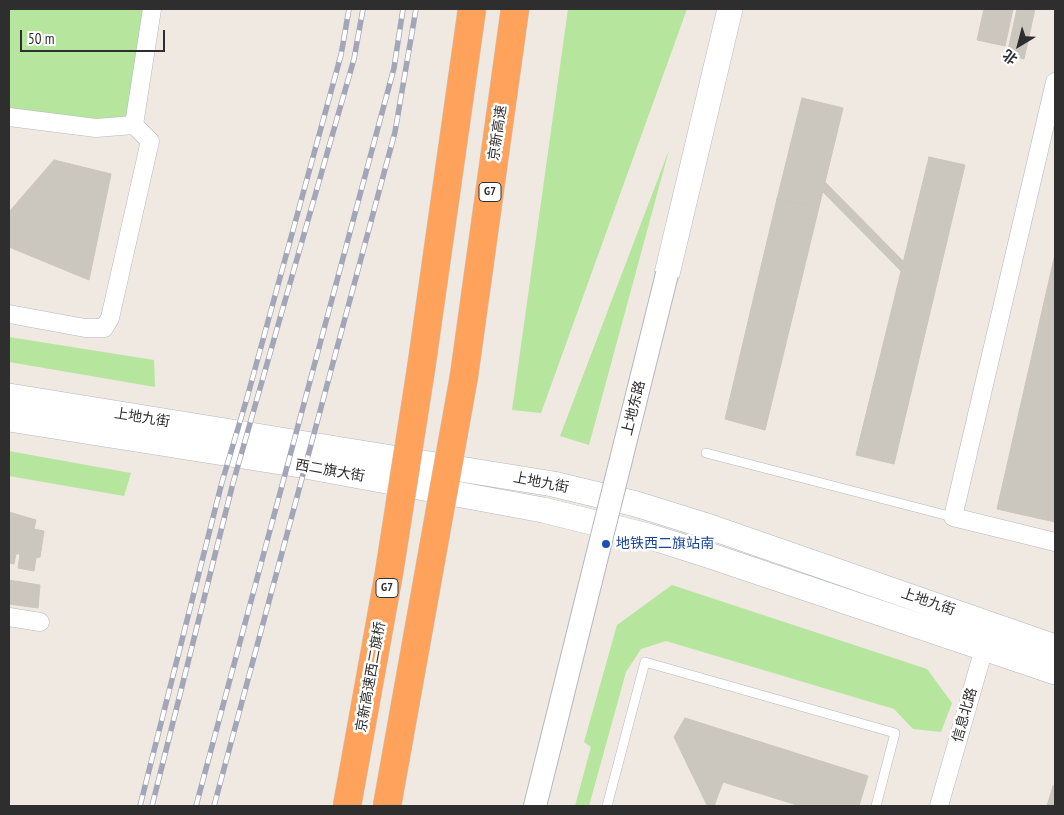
<!DOCTYPE html>
<html>
<head>
<meta charset="utf-8">
<style>
  body { margin:0 }
  #map { position:relative; width:1064px; height:815px; overflow:hidden; background:#efe9e1; font-family:"PT Sans Narrow","Noto Sans SC",sans-serif }
  canvas { display:block }
  .frame { position:absolute; inset:0; border:10px solid #2e2e2e; pointer-events:none }
  .north { position:absolute; left:994px; top:20px; width:50px; height:50px; -webkit-text-stroke:4px #fff; paint-order:stroke; rotate:217deg; font-size:14px; font-weight:700; line-height:20px; text-align:center; color:#2e2e2e }
  .north::after { content:''; display:block; margin:auto; width:18px; height:22px; background:#2e2e2e; clip-path:polygon(50% 0,100% 100%,50% 72%,0 100%) }
  .scale { position:absolute; left:20px; top:30px; width:145px; height:22px; box-sizing:border-box; border:2px solid #2e2e2e; border-top:0; padding-left:6px; font-size:15px; line-height:18px; white-space:nowrap; color:#2e2e2e; -webkit-text-stroke:4px #fff; paint-order:stroke }
</style>
</head>
<body>
<div id="map">
<canvas width="1064" height="815"></canvas>
<div class="frame"></div>
<div class="north">北</div>
<div class="scale">50 m</div>
</div>
<script>
const g = document.querySelector('canvas').getContext('2d');
g.lineJoin = 'round';
function paint(path, color) { g.fillStyle = color; g.fill(path, 'evenodd'); }
const poly = rows => new Path2D(rows.map(r => 'M' + r).join(''));
function stroke(path, color, width, dash) { g.strokeStyle = color; g.lineWidth = width; g.lineCap = dash ? 'butt' : 'round'; g.setLineDash(dash || []); g.stroke(path); }
function drawText(font, color, halo, rows, align = 'center') {
  g.font = font + ' "PT Sans Narrow","Noto Sans SC",sans-serif'; g.lineWidth = 5; g.setLineDash([]); g.textBaseline = 'middle'; g.strokeStyle = halo; g.fillStyle = color; for (const [text, x, y, turn = 0] of rows) {
    g.save(); g.translate(x, y); g.rotate((+turn || 0) * Math.PI / 180); g.textAlign = isNaN(turn) ? turn : align; if (halo) g.strokeText(text, 0, 0); g.fillText(text, 0, 0); g.restore();
  }
}
paint(poly([
  [9,9,152,9,134,125,9,117],
  [568,9,687,9,541,413,512,410],
  [669,150,589,445,560,436],
  [9,337,154,360,155,387,9,362],
  [9,451,131,473,124,496,9,476],
  [672,585,927,669,952,703,941,732,913,729,894,709,666,641,641,649,626,672,589,806,575,806,591,747,584,742,617,625]
]), '#b6e59e');
const building = poly([
  [984,9,1013,9,1005,46,977,40,984,9],
  [1017,9,1035,9,1024,59,1007,55,1017,9],
  [802,98,843,108,819,207,777,199,802,98],
  [929,157,965,165,894,464,856,455,929,157],
  [54,160,111,174,89,280,9,247,9,212,54,160],
  [825,182,903,261,901,271,823,192,825,182],
  [777,199,819,207,765,430,725,419,777,199],
  [1055,254,1055,522,997,509,1055,254],
  [9,512,36,520,34,529,44,531,40,557,36,558,34,571,18,568,20,554,16,554,14,564,9,563,9,512],
  [9,580,40,585,38,608,9,604,9,580],
  [685,718,868,776,859,806,800,806,723,782,714,806,707,805,674,737,685,718],
  [1053,786,1055,787,1055,806,1047,806,1053,786]
]);
paint(building, '#cbc7bf');
stroke(building, '#cbc5ba', 1);
const service = poly([
  [706,453,953,517],
  [607,806,645,662,895,733,876,806]
]);
const minor = poly([
  [1055,82,953,517,1055,542],
  [9,117,96,128,134,125,152,9],
  [9,314,85,328,104,328,110,318,150,141,134,125],
  [9,617,40,622],
  [939,806,987,638]
]);
const tertiary = poly([
  [535,806,551,742]
]);
const secondary = poly([
  [667,274,730,9],
  [9,396,553,484,636,504,710,527,1055,647],
  [9,419,300,465,543,510,648,536,708,555,1055,672]
]);
const motorway = poly([
  [421,369,472,9],
  [464,376,515,9]
]);
stroke(service, '#b4b7c1', 10);
stroke(minor, '#b4b7c1', 19);
stroke(tertiary, '#b4b7c1', 24);
stroke(secondary, '#b4b7c1', 26);
stroke(motorway, '#c9c9c9', 29);
stroke(service, '#fff', 9);
stroke(minor, '#fff', 18);
stroke(tertiary, '#fff', 22);
stroke(secondary, '#fff', 25);
stroke(motorway, '#ffa35c', 28);
const rail = poly([
  [140,806,222,482,247,398,341,55,349,9],
  [152,806,233,483,354,59,363,9],
  [196,806,394,68,403,9],
  [214,806,395,132,416,9]
]);
stroke(rail, '#a3a6b8', 5.5);
stroke(rail, '#fff', 4, [11]);
const tertiaryBridge = poly([
  [551,742,667,274]
]);
const motorwayBridge = poly([
  [347,806,389,573,421,369],
  [387,806,464,376]
]);
stroke(tertiaryBridge, '#b4b7c1', 24, []);
stroke(motorwayBridge, '#c9c9c9', 29, []);
stroke(tertiaryBridge, '#fff', 22);
stroke(motorwayBridge, '#ffa35c', 28);
for (const [x, y, r, color] of [
  [606,544,5,"#1a4fb4"]
]) { const dot = new Path2D(); dot.arc(x, y, r, 0, 2 * Math.PI); g.fillStyle = color; g.fill(dot); stroke(dot, '#fff', 2); }
for (const [x, y, w] of [
  [490,192,22],
  [387,588,22]
]) { const box = new Path2D(); box.roundRect(x - w / 2, y - 9.5, w, 19, 4); g.fillStyle = '#fff'; g.fill(box); stroke(box, '#2e2e2e', 1); }
drawText('bold 12px', '#2e2e2e', null, [
  ["G7",490,192],
  ["G7",387,588]
]);
drawText('14px', '#2e2e2e', '#fff', [
  ["京新高速",498,133,-82],
  ["上地东路",634,408,-76],
  ["上地九街",142,418,9],
  ["西二旗大街",330,471,10],
  ["上地九街",541,483,11],
  ["上地九街",928,602,19],
  ["京新高速西二旗桥",371,677,-80],
  ["信息北路",965,715,-74]
]);
drawText('14px', '#164399', '#fff', [
  ["地铁西二旗站南",616,544]
], 'left');
</script>
</body>
</html>
